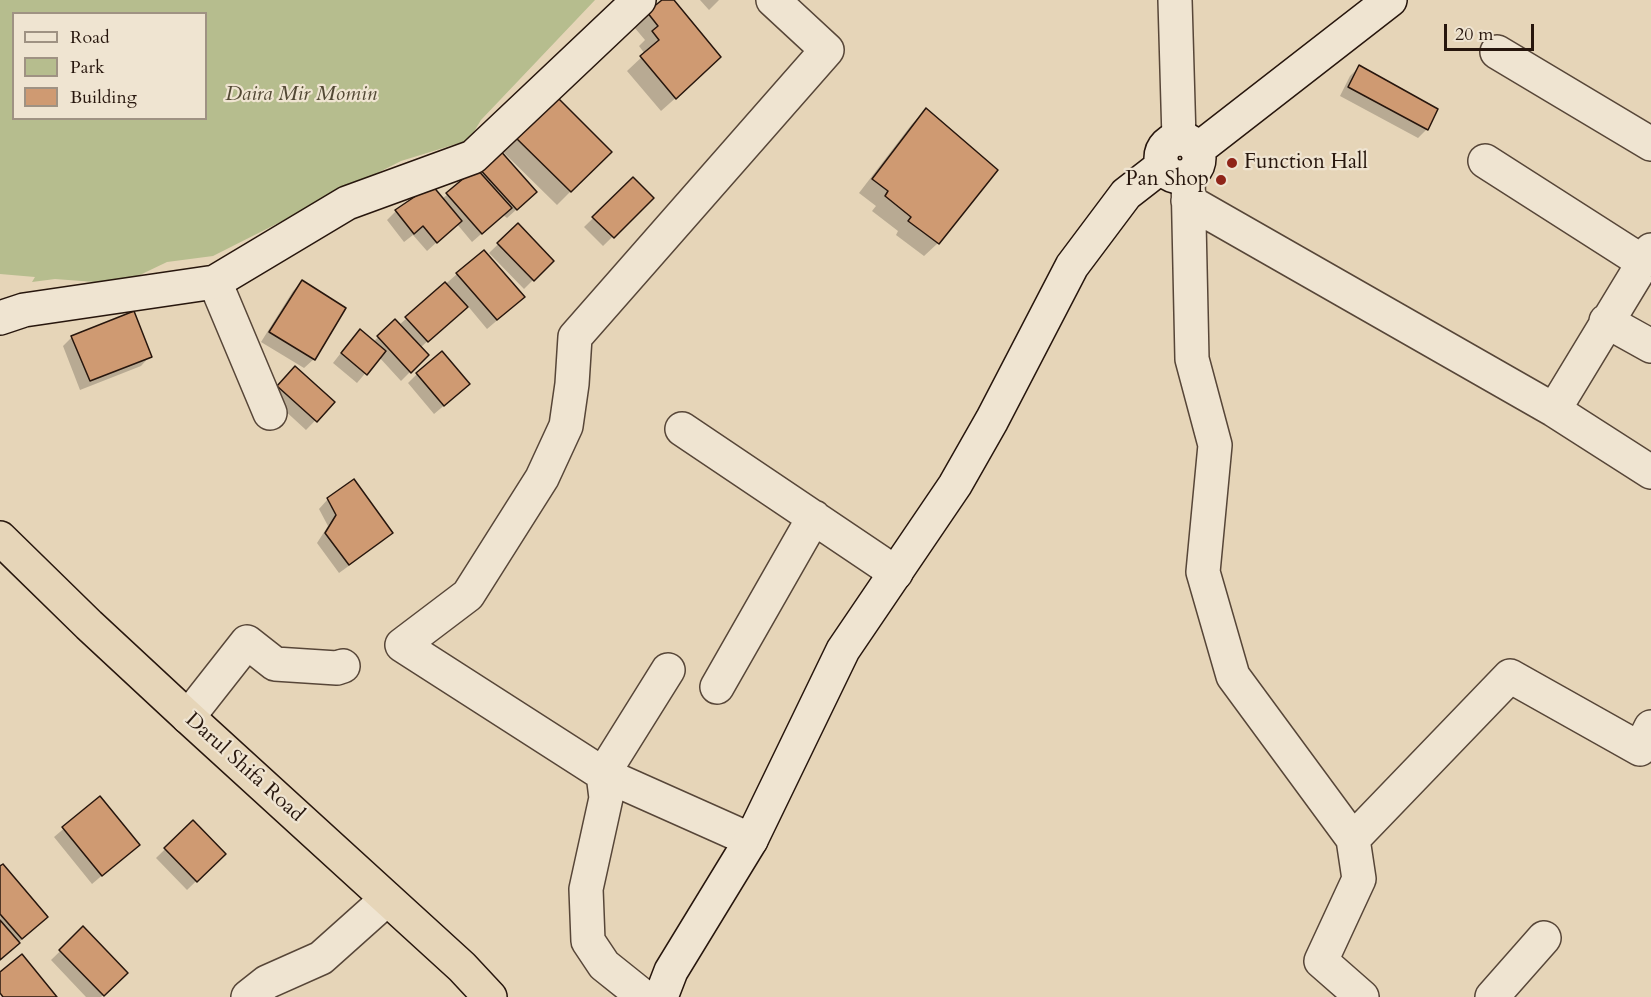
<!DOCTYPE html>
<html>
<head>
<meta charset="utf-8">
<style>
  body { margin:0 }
  #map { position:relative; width:1651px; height:997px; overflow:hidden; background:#e6d5b8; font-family:Cardo,serif }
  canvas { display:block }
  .legend { position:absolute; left:12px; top:12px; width:195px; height:108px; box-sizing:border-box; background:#efe4d1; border:2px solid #9f9283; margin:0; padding:8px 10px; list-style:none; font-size:18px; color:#27160d }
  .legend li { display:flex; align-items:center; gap:12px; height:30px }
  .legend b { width:30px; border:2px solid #9f9283 }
  .scale { position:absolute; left:1444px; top:24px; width:90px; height:27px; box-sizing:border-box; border:3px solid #27160d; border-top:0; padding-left:8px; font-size:18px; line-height:21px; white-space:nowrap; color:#27160d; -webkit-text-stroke:4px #efe4d1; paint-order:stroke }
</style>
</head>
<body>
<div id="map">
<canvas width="1651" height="997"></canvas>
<ul class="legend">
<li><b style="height:8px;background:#efe4d1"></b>Road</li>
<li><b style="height:16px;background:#b6bd8e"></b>Park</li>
<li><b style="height:16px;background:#cf9a72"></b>Building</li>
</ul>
<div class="scale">20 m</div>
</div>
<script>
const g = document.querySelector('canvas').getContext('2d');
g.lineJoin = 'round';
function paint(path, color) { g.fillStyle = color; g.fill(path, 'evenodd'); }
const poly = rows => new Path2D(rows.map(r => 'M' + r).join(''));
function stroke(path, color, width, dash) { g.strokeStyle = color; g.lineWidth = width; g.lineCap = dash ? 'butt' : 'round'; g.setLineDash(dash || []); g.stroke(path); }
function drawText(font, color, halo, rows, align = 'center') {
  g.font = font + ' Cardo,serif'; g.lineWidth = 4.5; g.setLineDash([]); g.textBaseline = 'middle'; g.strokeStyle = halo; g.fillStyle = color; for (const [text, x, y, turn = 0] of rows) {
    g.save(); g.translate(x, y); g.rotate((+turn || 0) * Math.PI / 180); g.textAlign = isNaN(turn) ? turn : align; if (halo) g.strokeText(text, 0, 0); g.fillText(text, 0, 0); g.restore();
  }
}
paint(poly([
  [0,0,595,0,481,120,469,140,401,161,213,256,167,262,121,284,55,279,32,282,35,277,0,274],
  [14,14,206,14,206,118,14,118]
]), '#b6bd8e');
paint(poly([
  [665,0,672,0,706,71,661,111,627,71,645,54,639,46,645,40,634,27],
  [700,0,719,0,709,10],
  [1359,67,1427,129,1418,138,1340,96,1350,76],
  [555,97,610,152,557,205,502,151],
  [926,110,938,243,924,256,896,235,898,231,872,211,876,206,859,193,912,124],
  [498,151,526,201,507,218,503,215,472,242,457,224,427,251,413,235,404,242,387,220,396,211,432,187,442,199],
  [633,179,652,198,603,246,584,227],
  [518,225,552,261,524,289,489,253],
  [457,274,514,306,487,329,467,305,420,348,418,364,401,381,379,357,357,383,333,363,351,340,373,342,395,321,399,325],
  [302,282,314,359,304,368,261,342,293,291],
  [72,337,150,356,141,366,80,390,63,346],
  [417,374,459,393,434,414,408,383],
  [286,377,333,402,306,430,269,396],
  [328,499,391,533,382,542,339,573,317,543,328,526,319,509],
  [100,798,138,845,92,884,54,837],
  [193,822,224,854,187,890,156,858],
  [0,868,46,917,0,960],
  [83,929,126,973,101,997,86,997,51,960]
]), '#0003');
const building = poly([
  [662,0,674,0,721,57,676,99,640,56,659,40,652,31,658,26,647,12,662,0],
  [1359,65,1438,109,1428,130,1348,87,1359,65],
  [555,95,612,152,571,192,514,136,555,95],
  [926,108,998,170,939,244,908,221,911,217,885,196,888,191,872,179,926,108],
  [498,148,537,192,517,210,477,166,498,148],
  [476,168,512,208,482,234,446,193,476,168],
  [633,177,654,198,614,238,592,217,633,177],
  [432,185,462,221,437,243,423,226,414,234,395,210,432,185],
  [518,223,554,261,534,281,497,243,518,223],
  [484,250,525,297,497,320,456,273,484,250],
  [302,280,346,308,315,360,269,332,302,280],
  [445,282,468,307,428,342,405,317,445,282],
  [134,311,152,357,90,381,71,336,134,311],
  [395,319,429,355,411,373,377,336,395,319],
  [360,329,386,351,367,375,341,353,360,329],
  [442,351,470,384,444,406,416,373,442,351],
  [295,366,335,402,317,422,277,386,295,366],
  [354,479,393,533,349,565,325,533,336,515,327,498,354,479],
  [100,796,140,845,102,876,62,827,100,796],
  [193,820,226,854,197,882,164,848,193,820],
  [3,864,48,917,22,939,0,914,0,866,3,864],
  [0,920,20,943,0,960,0,920],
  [83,926,128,973,104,996,59,950,83,926],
  [22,954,57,997,3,997,0,993,0,972,22,954]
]);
paint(building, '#cf9a72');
stroke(building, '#27160d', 1.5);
const street = poly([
  [1175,0,1179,139],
  [1497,52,1651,144],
  [1485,161,1643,262],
  [1188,176,1192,359,1215,445,1203,572,1233,676,1353,839,1359,879,1321,961,1362,997],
  [1188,201,1554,410,1651,472],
  [215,282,270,413],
  [1606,321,1651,346],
  [1554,410,1651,250],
  [682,429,896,573],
  [717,687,814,517],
  [188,717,247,642,275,664,337,668,343,666],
  [1353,839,1510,676,1640,749,1651,727],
  [751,840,603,774,402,645,468,595,542,478,566,426,572,384,575,337,827,50,773,0],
  [248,997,267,982,321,958,387,899],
  [644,997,604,965,588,941,586,889,606,798,603,774,668,670],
  [1492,997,1544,938]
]);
const secondary = poly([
  '1161 158a19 19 0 1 1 38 0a19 19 0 1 1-38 0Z',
  [1197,150,1390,0],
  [0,318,24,310,215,282,347,203,473,157,639,0],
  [661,997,671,971,751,840,843,650,955,485,992,420,1072,266,1126,194,1162,166]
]);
const highway = poly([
  [0,538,89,625,188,717,462,967,490,997]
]);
stroke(street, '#574638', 36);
stroke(secondary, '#27160d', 36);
stroke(highway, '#27160d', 36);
stroke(street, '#efe4d1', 33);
stroke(secondary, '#efe4d1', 33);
stroke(highway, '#e6d5b8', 33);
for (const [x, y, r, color] of [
  [1232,163,6,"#8f2418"],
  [1221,180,6,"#8f2418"]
]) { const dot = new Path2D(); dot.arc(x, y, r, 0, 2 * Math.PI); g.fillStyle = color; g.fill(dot); stroke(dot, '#efe4d1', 2); }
drawText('italic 21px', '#524834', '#efe4d1', [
  ["Daira Mir Momin",301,95]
]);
drawText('21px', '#27160d', '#efe4d1', [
  ["Function Hall",1244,163],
  ["Pan Shop",1209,180,"right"]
], 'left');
drawText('21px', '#27160d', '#efe4d1', [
  ["Darul Shifa Road",244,768,42]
]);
</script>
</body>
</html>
